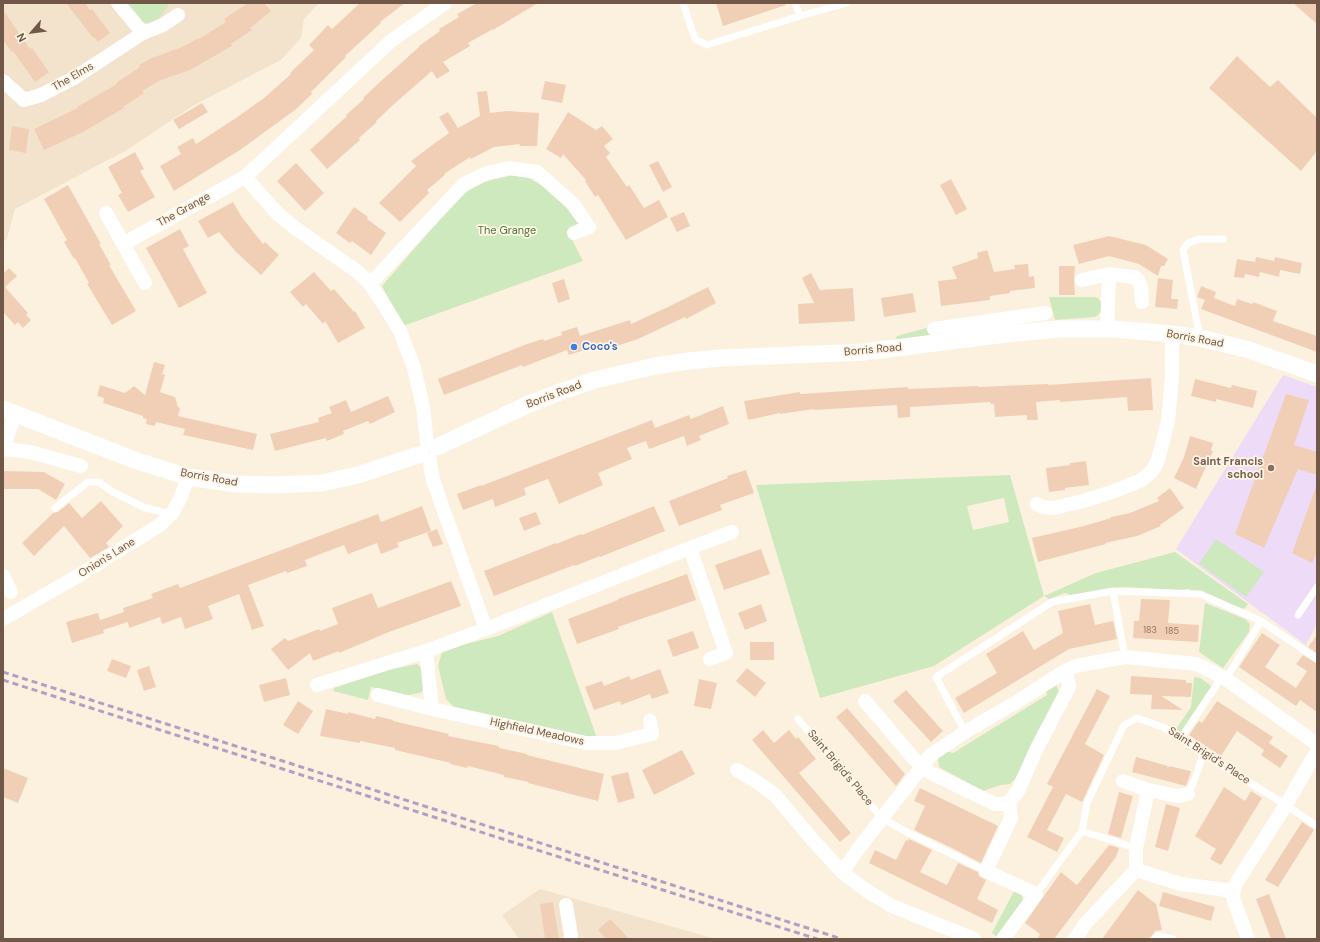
<!DOCTYPE html>
<html>
<head>
<meta charset="utf-8">
<style>
  body { margin:0 }
  #map { position:relative; width:1320px; height:942px; overflow:hidden; background:#fcf1de; font-family:"DM Sans",sans-serif }
  canvas { display:block }
  .frame { position:absolute; inset:0; border:4px solid #715747; pointer-events:none }
  .north { position:absolute; left:12px; top:12px; width:40px; height:40px; -webkit-text-stroke:3px #fff5e4; paint-order:stroke; rotate:242deg; font-size:11px; font-weight:700; line-height:16px; text-align:center; color:#715747 }
  .north::after { content:''; display:block; margin:auto; width:14px; height:18px; background:#715747; clip-path:polygon(50% 0,100% 100%,50% 72%,0 100%) }
</style>
</head>
<body>
<div id="map">
<canvas width="1320" height="942"></canvas>
<div class="frame"></div>
<div class="north">N</div>
</div>
<script>
const g = document.querySelector('canvas').getContext('2d');
g.lineJoin = 'round';
function paint(path, color) { g.fillStyle = color; g.fill(path, 'evenodd'); }
const poly = rows => new Path2D(rows.map(r => 'M' + r).join(''));
function stroke(path, color, width, dash) { g.strokeStyle = color; g.lineWidth = width; g.lineCap = dash ? 'butt' : 'round'; g.setLineDash(dash || []); g.stroke(path); }
function drawText(font, color, halo, rows, align = 'center') {
  g.font = font + ' "DM Sans",sans-serif'; g.lineWidth = 3.5; g.setLineDash([]); g.textBaseline = 'middle'; g.strokeStyle = halo; g.fillStyle = color; for (const [text, x, y, turn = 0] of rows) {
    g.save(); g.translate(x, y); g.rotate((+turn || 0) * Math.PI / 180); g.textAlign = isNaN(turn) ? turn : align; if (halo) g.strokeText(text, 0, 0); g.fillText(text, 0, 0); g.restore();
  }
}
paint(poly([
  [3,3,319,3,304,19,301,38,281,60,196,104,125,151,15,209,7,238,3,243],
  [540,889,716,939,519,939,502,915]
]), '#f3e3cd');
paint(poly([
  [1283,375,1317,387,1317,624,1306,645,1176,549]
]), '#eedbf8');
paint(poly([
  [126,3,170,3,157,21,149,24,142,21],
  [513,175,527,177,543,186,563,203,579,224,568,232,583,261,403,326,382,286,461,195,484,182],
  [1049,297,1095,297,1099,299,1101,303,1101,310,1099,314,1095,317,1055,320],
  [930,327,933,336,894,341,897,336],
  [1010,475,1044,596,1096,573,1175,552,1248,604,1244,609,1188,589,1180,590,1125,587,1071,595,1065,593,1049,599,1044,596,934,666,820,698,756,485],
  [1004,498,1009,522,973,530,967,506],
  [1216,539,1264,572,1246,597,1199,564],
  [1205,603,1245,619,1250,624,1249,632,1223,668,1199,652],
  [552,612,597,738,589,738,455,708,446,699,438,666,442,652,462,645,498,636],
  [417,664,422,668,425,688,420,693,408,695,371,687,368,700,333,691,334,688,389,670],
  [1194,677,1200,678,1209,684,1211,687,1181,732,1176,729,1191,707],
  [1056,685,1060,693,1015,779,1010,784,1001,785,983,791,939,767,938,758,946,751,953,753,1047,695,1046,689],
  [1014,891,1022,895,1023,900,1021,907,997,937,992,933]
]), '#cee9bd');
paint(poly([
  [66,3,85,3,90,10,92,9,110,33,98,42,94,37,93,38],
  [248,3,264,3,271,11,250,28,252,30,231,44,232,46,190,70,161,80,142,91,144,93,123,107,124,108,83,132,44,150,34,129,78,108,77,107,117,84,116,83,140,67,139,65,152,58,182,47,199,38,199,39,226,22,224,19],
  [360,3,405,3,380,22,381,23,345,56,346,57,311,92,312,94,295,110,240,150,174,191,160,166,181,154,177,147,193,138,196,144,236,118,264,98,291,74,290,73,314,50,309,45,328,25,332,29],
  [477,3,538,3,493,30,493,29,468,43,470,46,443,62,450,71,437,79,432,71,393,105,376,121,377,122,359,138,360,140,327,169,310,150,347,116,346,115,364,99,363,98,381,81,419,47,419,46,440,31,439,29,459,17,457,14],
  [716,3,785,3,786,5,723,26],
  [1293,3,1317,3,1317,24],
  [3,10,30,49,32,48,49,72,35,82,13,51,12,52,3,40],
  [1237,56,1270,87,1278,80,1317,118,1317,151,1301,171,1209,88],
  [545,81,566,85,562,103,541,99],
  [487,91,490,113,507,111,539,113,537,146,519,146,520,144,494,147,471,159,470,157,444,174,445,175,427,190,429,193,400,222,379,203,416,166,411,161,435,143,449,133,439,117,448,112,458,128,480,116,477,92],
  [202,103,208,112,179,129,173,120],
  [568,112,596,130,602,126,613,139,604,146,610,153,606,157,627,187,629,185,644,208,659,200,668,217,626,240,598,195,595,197,585,181,586,180,563,154,561,158,546,149],
  [12,126,29,129,26,153,9,150],
  [135,152,144,169,140,171,155,197,128,212,118,195,122,193,108,167],
  [658,161,672,187,663,192,649,165],
  [296,163,324,193,305,211,277,181],
  [951,179,967,209,956,215,940,185],
  [68,185,101,244,99,244,111,265,109,265,136,311,112,325,87,284,89,283,75,258,74,259,64,242,67,240,44,199],
  [233,202,241,216,263,244,265,242,279,255,261,275,236,252,219,232,208,238,198,221],
  [354,207,368,217,367,219,386,233,371,255,352,241,350,243,336,233],
  [684,212,690,226,677,232,670,218],
  [180,229,189,246,183,249,207,293,179,308,146,248],
  [1109,236,1146,245,1168,259,1164,266,1161,266,1158,276,1139,264,1109,256,1079,264,1073,245],
  [987,250,994,272,1015,269,1014,265,1028,264,1029,277,1034,276,1035,288,1010,291,1010,293,990,296,990,300,941,306,938,281,957,279,952,267,978,258,977,253],
  [1256,257,1274,261,1275,257,1302,263,1300,274,1280,270,1279,277,1260,272,1259,277,1245,274,1244,278,1234,277,1237,259,1255,262],
  [1059,266,1075,266,1074,281,1075,295,1059,295],
  [9,268,17,276,5,287,28,313,26,315,31,320,23,328,18,322,15,325,3,312,3,274],
  [314,272,331,291,334,289,354,312,355,311,365,328,338,343,325,321,323,324,306,304,303,307,290,292],
  [811,273,820,290,853,288,855,321,799,324,798,304,814,303,802,278],
  [1158,278,1173,280,1171,299,1178,299,1177,309,1155,307],
  [564,279,570,299,558,303,552,283],
  [1201,286,1216,292,1214,298,1235,306,1237,299,1252,304,1253,302,1277,311,1273,321,1317,336,1317,352,1201,309,1205,300,1197,297],
  [708,287,716,303,686,319,685,317,638,339,601,351,599,345,569,355,567,350,523,367,522,365,444,395,438,379,527,344,543,339,544,341,562,335,561,332,577,327,580,336,630,320,631,324,668,307],
  [913,293,916,312,884,317,881,298],
  [154,362,165,365,162,374,165,375,160,392,175,397,178,407,180,408,178,416,257,434,253,450,183,435,185,429,156,422,155,426,146,424,147,419,143,418,143,416,103,403,104,398,97,396,100,385,125,393,134,386,145,395],
  [1151,378,1153,410,1128,411,1127,397,1060,402,1060,400,1036,402,1038,420,1027,420,1027,415,995,417,994,404,991,404,990,402,910,407,910,417,898,418,897,405,814,410,814,409,780,414,780,413,748,420,744,401,800,392,800,394,908,387,908,389,978,386,978,387,1048,384,1048,385],
  [1195,379,1231,388,1232,385,1257,391,1253,408,1216,399,1216,402,1191,396],
  [1286,394,1309,400,1294,445,1317,452,1317,475,1298,469,1264,548,1235,534],
  [388,396,395,412,370,424,368,421,343,431,344,434,327,441,326,438,275,451,270,434,319,422,318,418,332,413,329,407,346,400,351,412],
  [723,406,729,424,699,436,701,440,687,446,684,436,649,449,646,441,627,448,632,459,598,473,603,485,559,504,548,479,524,488,526,495,495,507,493,499,463,510,457,494,481,485,481,486,652,420,655,428,689,415,691,419],
  [1190,436,1213,443,1211,450,1213,451,1196,489,1174,478,1184,457],
  [1086,461,1089,485,1065,488,1065,490,1049,492,1046,468,1070,465,1070,463],
  [746,470,754,493,720,505,722,510,679,526,669,501,728,478,727,476],
  [3,471,44,472,65,484,56,500,38,489,3,489],
  [1316,487,1317,487,1317,552,1312,563,1292,553],
  [1170,488,1184,508,1160,525,1161,526,1137,536,1105,543,1106,544,1038,562,1032,538,1084,526,1111,518,1111,517,1130,513,1159,501,1157,498],
  [101,501,123,526,106,543,109,547,90,558,64,526,34,556,22,543,53,513,58,512,69,503,82,518],
  [422,506,431,531,397,543,399,547,381,554,377,543,348,554,344,545,305,560,307,566,287,573,286,571,248,585,264,626,252,630,239,594,208,606,213,619,185,629,181,617,162,624,160,617,129,628,128,622,103,630,104,633,72,643,66,622,98,613,100,620,124,612,123,608,153,598,151,594,178,584,180,588,378,514,381,522],
  [654,506,665,531,600,557,600,556,575,566,574,565,494,596,484,571,556,543,556,544,581,534,582,535],
  [536,512,541,524,524,531,519,518],
  [437,529,443,544,433,547,427,533],
  [761,549,770,574,724,590,715,565],
  [687,574,696,600,618,627,619,629,577,644,568,619,618,600,618,599],
  [451,581,461,606,389,632,339,653,339,651,313,661,310,653,288,670,271,649,285,638,288,641,319,629,320,631,338,624,332,608,372,593,378,608],
  [1141,599,1170,600,1168,623,1199,625,1198,642,1133,638,1134,621,1139,621],
  [761,604,767,621,745,630,738,613],
  [1090,604,1095,625,1113,621,1117,639,1069,649,964,713,955,698,997,673,986,654,1023,631,1034,650,1063,633,1058,611],
  [693,631,699,648,673,657,667,640],
  [1262,633,1280,645,1265,667,1296,688,1307,671,1296,664,1303,655,1317,664,1317,712,1300,700,1296,706,1239,667],
  [1317,635,1317,653,1308,647],
  [750,642,774,642,774,660,750,660],
  [112,659,131,666,126,678,107,671],
  [149,666,156,687,144,691,137,670],
  [747,668,766,683,755,697,736,681],
  [660,669,669,693,652,699,650,694,621,705,620,701,594,710,585,687,602,681,604,686,629,676,631,680],
  [1131,676,1186,680,1186,683,1192,683,1191,697,1161,696,1183,710,1151,709,1152,695,1130,694],
  [286,678,290,695,264,702,259,685],
  [699,679,717,683,711,709,694,706],
  [1097,689,1110,696,1085,744,1104,755,1082,802,1066,794,1047,830,1064,838,1057,852,1027,837,1053,787,1047,784],
  [906,690,943,731,931,742,893,701],
  [298,701,313,711,298,734,283,725],
  [1217,701,1273,737,1269,743,1288,756,1280,768,1261,755,1264,750,1237,731,1221,756,1189,735,1199,721,1202,723],
  [847,708,905,774,896,786,836,717],
  [326,709,348,714,348,712,375,719,376,716,393,720,393,721,449,734,448,736,499,746,499,748,527,754,527,755,604,774,598,801,528,783,529,782,504,777,504,775,468,766,467,768,450,764,451,763,395,750,395,748,360,741,360,743,320,736],
  [763,730,774,743,789,730,796,739,798,737,816,759,799,773,851,833,840,842,752,740],
  [682,750,695,774,654,795,642,770],
  [1136,757,1168,766,1167,769,1169,766,1190,771,1191,772,1186,786,1132,772],
  [3,768,28,778,18,803,3,797],
  [628,772,635,798,618,803,611,776],
  [1224,787,1245,801,1251,791,1262,798,1221,865,1210,859,1216,849,1195,836],
  [920,788,998,826,981,863,954,849,914,830,925,806,914,801],
  [1119,792,1133,796,1121,838,1108,834],
  [1166,804,1180,808,1168,851,1155,847],
  [1302,822,1314,830,1278,887,1265,880],
  [909,839,932,850,920,872,947,885,958,863,978,872,979,876,986,880,977,899,998,910,992,923,869,863,875,850,896,860,906,840,908,841],
  [1109,845,1119,848,1116,857,1054,939,1037,939,1040,934,1025,923,1061,872,1077,885],
  [1138,890,1156,904,1162,930,1155,931,1151,937,1146,939,1102,939],
  [1163,892,1215,907,1211,921,1159,906],
  [1269,894,1277,915,1286,939,1271,939,1264,920,1256,899],
  [553,902,559,939,545,939,540,904],
  [610,919,619,928,629,939,606,939,598,930]
]), '#f1cfb6');
stroke(poly([
  [683,3,695,39,707,45,800,16],
  [795,3,800,16,847,3],
  [1200,338,1183,250,1188,243,1199,239,1223,239],
  [55,508,88,482,99,482,111,491,143,507,170,514],
  [1113,591,1125,657],
  [1298,615,1317,587],
  [1226,679,1261,621],
  [798,719,882,818,901,829,986,871],
  [965,732,936,677,1052,602,1113,591,1200,594,1261,621,1317,659],
  [1181,738,1222,677],
  [1188,794,1195,779,1203,754],
  [1082,831,1136,848],
  [1036,894,1082,831,1087,803,1124,725,1137,718,1165,728,1203,754,1286,805,1317,826],
  [1155,939,1158,936,1173,939]
]), '#fff', 7);
stroke(poly([
  [143,33,163,25,178,15],
  [3,81,24,100,41,95,74,78,143,33,118,3],
  [245,177,277,213,295,228,358,272,370,284,383,303,400,331,414,368,423,407,427,442],
  [106,213,145,283],
  [123,244,245,177,391,41,445,3],
  [1082,280,1109,274,1135,277,1138,280,1141,287,1142,302],
  [370,284,464,184,487,173,509,168,537,172,573,204,589,227,574,233],
  [934,329,1045,313],
  [1107,329,1109,274],
  [4,449,30,452,81,466],
  [3,450,15,414],
  [430,460,431,471,434,483,486,629,426,651,432,709,586,743,615,743,652,734,650,721],
  [1037,504,1043,507,1054,508,1083,501,1112,492,1142,480,1153,470,1158,460,1168,421,1172,377,1172,334],
  [690,548,732,532],
  [3,576,11,592],
  [3,619,76,577,160,525,173,512,181,497,188,477],
  [486,629,690,548,726,653,710,659],
  [317,685,426,651],
  [378,695,432,709],
  [865,701,914,759,929,772,995,804,1003,804,1009,802,1018,791,1037,748,1068,689,1069,685,1065,671],
  [737,770,757,782,775,795,811,838,842,872,867,891,892,906,974,939],
  [1123,781,1148,790,1177,796,1188,794],
  [1136,870,1136,848,1148,790],
  [842,872,862,844,931,755,965,732,1020,700,1065,671,1076,666,1125,657,1197,664,1226,679,1317,744],
  [566,905,571,936,570,939],
  [1003,939,1036,894,986,871,1011,818,1009,802],
  [1075,939,1086,923,1136,870,1181,884,1226,890,1233,893],
  [1248,939,1234,901,1233,893,1235,885,1286,805,1317,751]
]), '#fff', 14);
stroke(poly([
  [3,409,137,461,188,477,236,484,274,485,322,483,358,475,421,454],
  [437,447,529,404,563,391,595,380,655,366,689,361,721,358,864,352,1006,334,1059,329,1114,329,1172,334,1200,338,1249,350,1317,374]
]), '#fff', 17);
stroke(poly([
  [3,672,842,939],
  [3,680,817,939]
]), '#b39ec4', 3, [6, 4]);
for (const [x, y, r, color] of [
  [574,347,4,"#3f7fe0"],
  [1271,468,4,"#8d6e63"]
]) { const dot = new Path2D(); dot.arc(x, y, r, 0, 2 * Math.PI); g.fillStyle = color; g.fill(dot); stroke(dot, '#fff5e4', 1.5); }
drawText('9px', '#917563', null, [
  ["183",1150,631],
  ["185",1172,632]
]);
drawText('11px', '#715747', '#fff5e4', [
  ["The Elms",73,77,-30],
  ["The Grange",184,210,-29],
  ["Borris Road",1195,339,10],
  ["Borris Road",873,350,-5],
  ["Borris Road",554,395,-21],
  ["Borris Road",209,478,10],
  ["Onion's Lane",107,558,-32],
  ["Highfield Meadows",537,732,12],
  ["Saint Brigid's Place",1209,756,33],
  ["Saint Brigid's Place",840,768,50]
]);
drawText('11px', '#4e783f', '#fff5e4', [
  ["The Grange",507,231]
]);
drawText('bold 11px', '#366cbe', '#fff5e4', [
  ["Coco's",582,347]
], 'left');
drawText('bold 11px', '#785e54', '#fff5e4', [
  ["Saint Francis",1263,462],
  ["school",1263,475]
], 'right');
</script>
</body>
</html>
